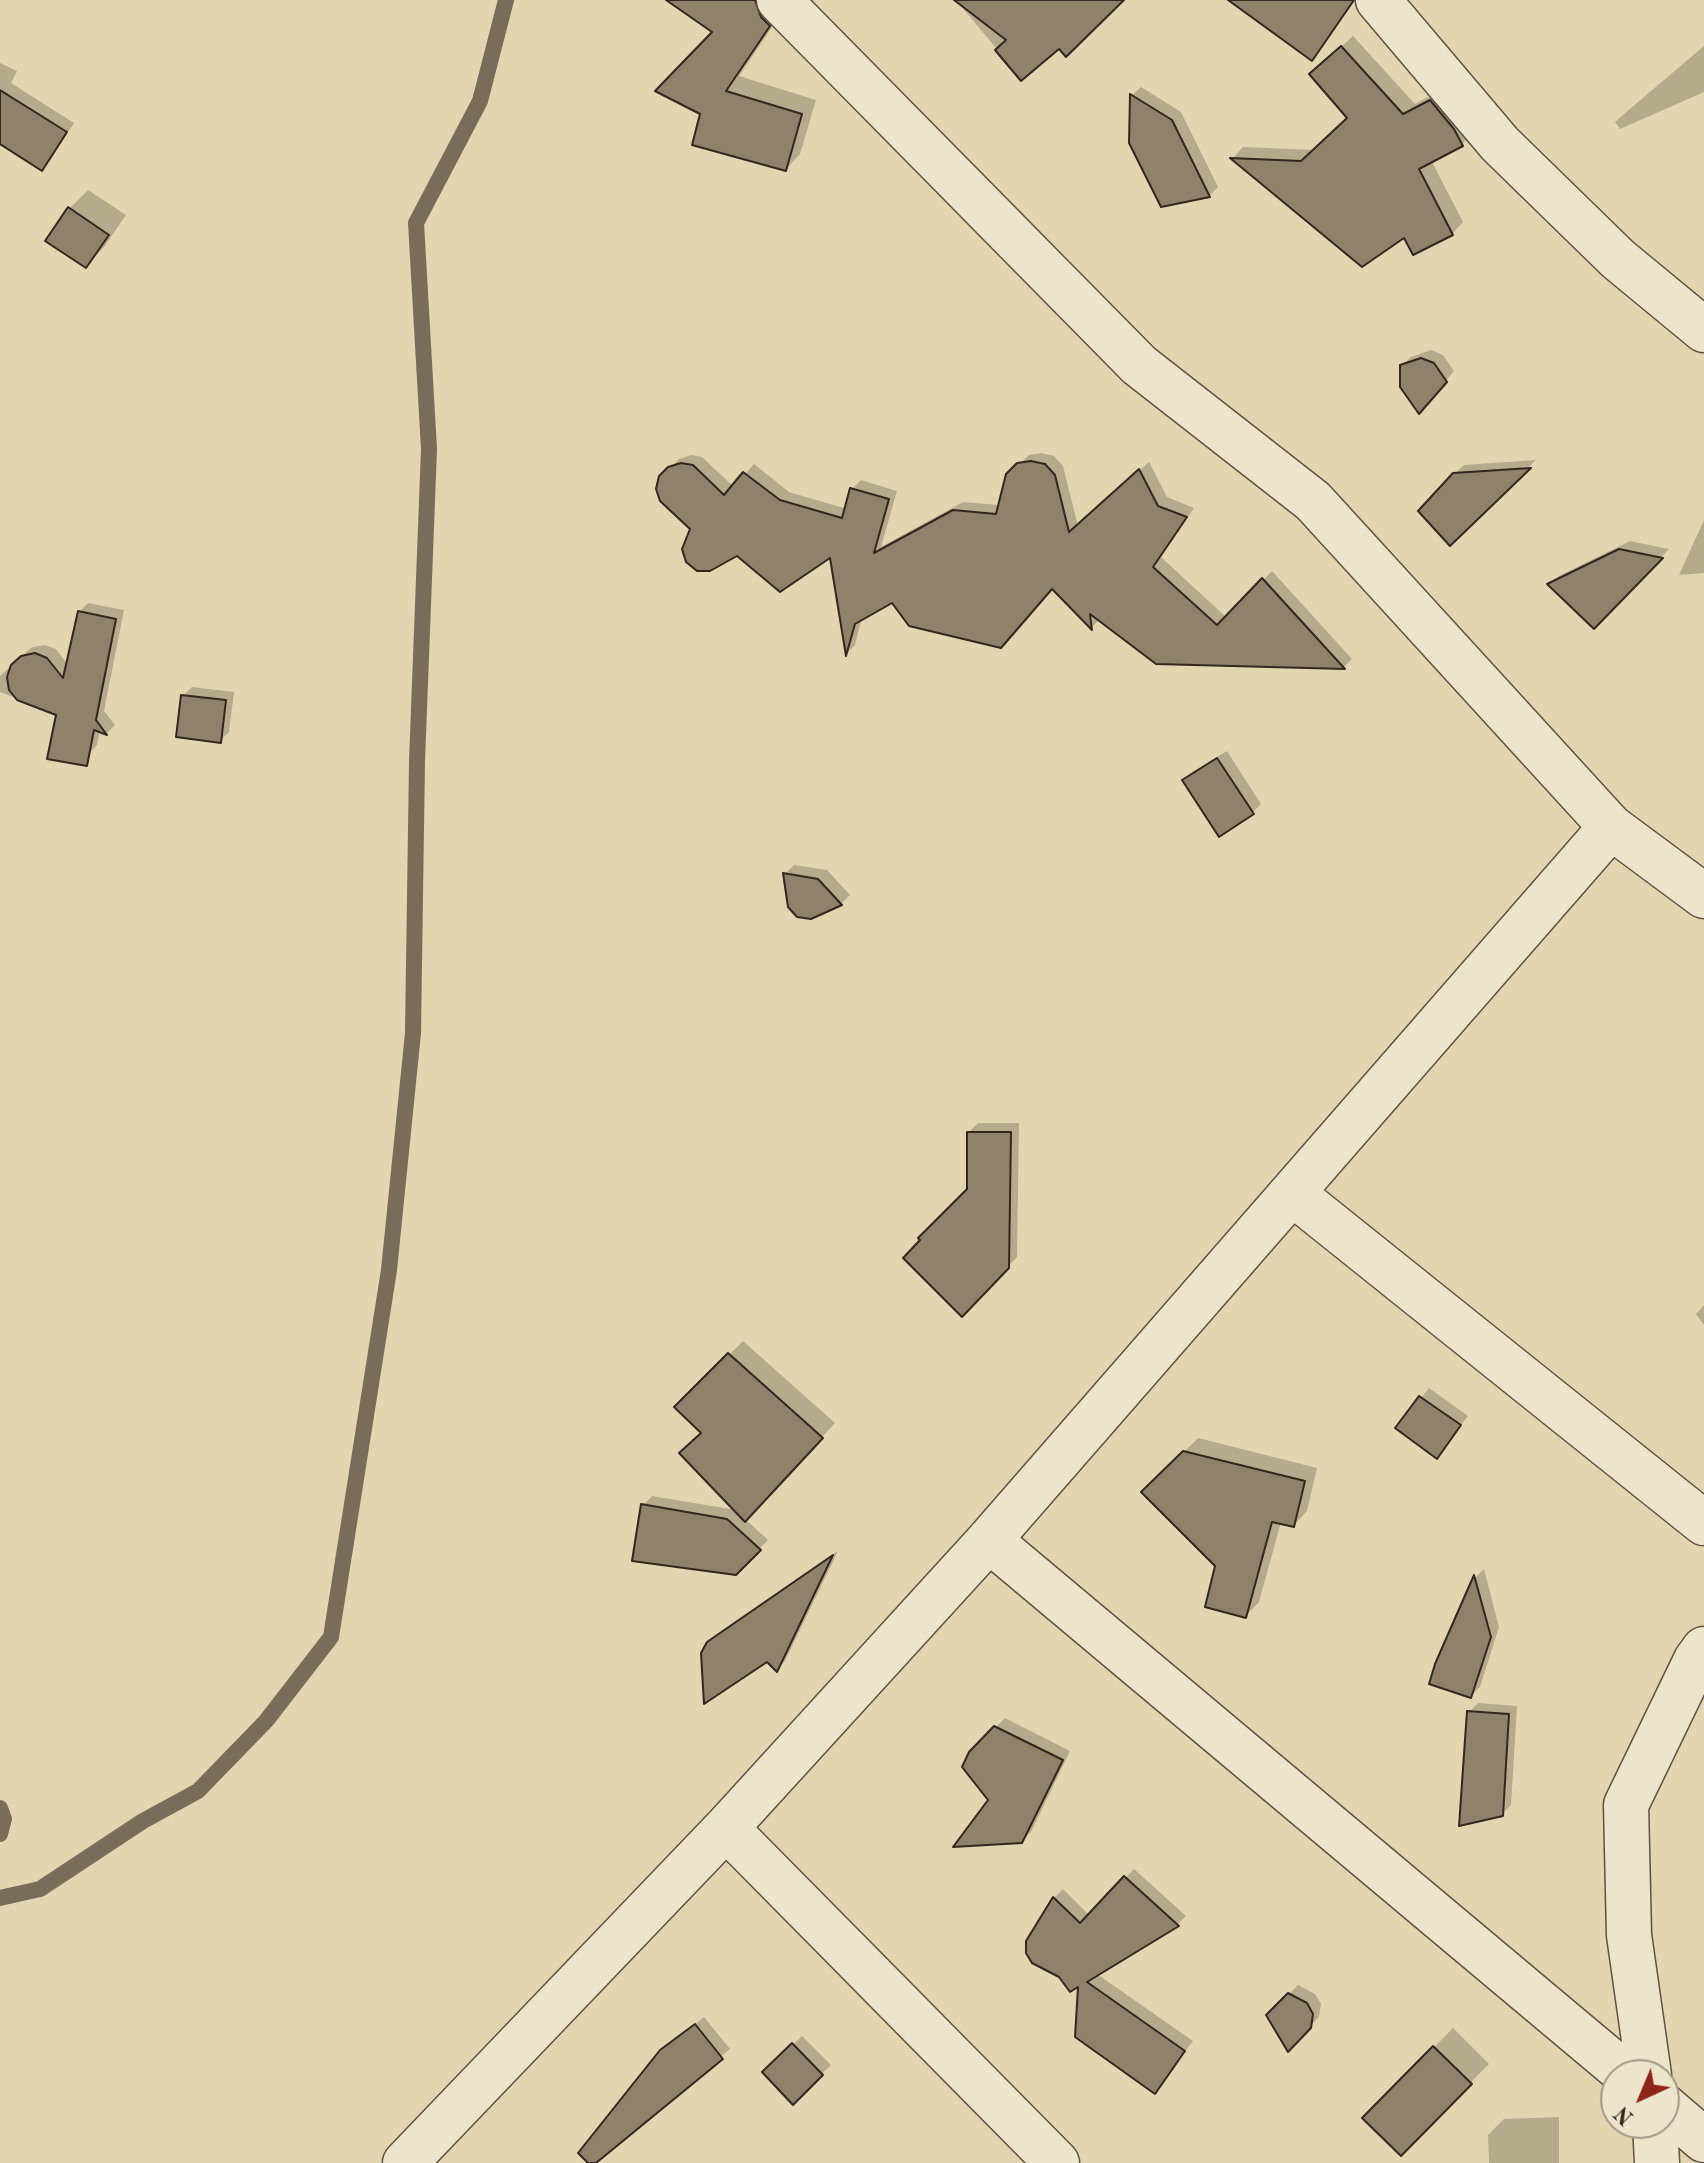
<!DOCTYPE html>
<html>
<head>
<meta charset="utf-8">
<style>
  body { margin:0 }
  #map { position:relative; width:1704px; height:2163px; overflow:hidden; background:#e3d5b0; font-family:"Old Standard TT",serif }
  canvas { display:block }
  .north { position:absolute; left:1600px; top:2059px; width:80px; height:80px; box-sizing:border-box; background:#ede4cc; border:2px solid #a39887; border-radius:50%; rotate:224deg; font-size:22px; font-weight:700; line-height:32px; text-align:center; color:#33271f }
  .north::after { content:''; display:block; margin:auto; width:28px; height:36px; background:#8f2418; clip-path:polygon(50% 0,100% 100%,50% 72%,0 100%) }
</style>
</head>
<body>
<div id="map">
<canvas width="1704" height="2163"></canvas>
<div class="north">N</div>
</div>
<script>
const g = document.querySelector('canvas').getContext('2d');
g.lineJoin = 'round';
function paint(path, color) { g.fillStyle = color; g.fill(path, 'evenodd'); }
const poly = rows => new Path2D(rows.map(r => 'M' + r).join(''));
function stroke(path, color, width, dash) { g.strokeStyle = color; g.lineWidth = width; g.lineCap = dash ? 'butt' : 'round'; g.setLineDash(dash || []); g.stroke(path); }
paint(poly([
  [674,0,775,0,783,11,739,76,816,100,800,154,786,169,702,113,715,32],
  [956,0,1121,0,1021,78],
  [1234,0,1355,0,1312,58],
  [1353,36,1415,104,1442,90,1473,133,1462,144,1431,160,1463,222,1452,234,1405,235,1362,265,1233,158,1243,147,1314,150,1350,118,1323,63],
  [1704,46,1704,92,1620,129,1615,122,1624,114],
  [0,63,17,71,11,83,74,123,50,160,42,169,0,142],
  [1141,87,1181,112,1218,187,1209,196,1162,205,1131,143,1132,95],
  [88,190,126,215,104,247,86,266,48,241,70,208],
  [1431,350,1443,355,1454,371,1428,403,1402,366,1411,357],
  [1041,453,1054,456,1063,466,1078,526,1149,462,1167,497,1194,508,1161,557,1227,618,1272,571,1352,659,1344,667,1156,662,1100,619,1092,627,1052,587,892,601,862,617,855,645,848,652,832,555,737,553,692,529,661,477,679,459,691,455,702,457,734,487,754,464,789,492,847,509,852,489,861,480,897,491,881,547,963,502,1000,505,1008,475,1029,455],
  [1536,460,1450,543,1454,474,1464,465],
  [1704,520,1704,573,1679,575],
  [1630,541,1669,549,1594,627,1550,584,1559,576],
  [88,603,124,610,104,711,115,725,107,733,100,730,97,745,88,754,58,714,0,692,0,676,32,647,45,645,56,649,68,665,79,612],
  [192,687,234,692,229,732,220,741,183,696],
  [1227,751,1261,804,1252,813,1185,780,1194,771],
  [794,865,827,870,850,895,841,904,810,917,785,874],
  [978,1123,1019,1123,1017,1257,962,1315,923,1240,969,1190,969,1132],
  [1704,1305,1704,1325,1696,1314],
  [743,1341,835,1423,745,1519,768,1540,735,1573,643,1505,652,1496,736,1510,703,1432,677,1407],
  [1429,1388,1468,1416,1437,1456,1398,1428],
  [1198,1438,1317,1468,1307,1511,1294,1525,1281,1522,1259,1602,1246,1616,1217,1566,1144,1492],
  [838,1551,785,1661,777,1669,767,1660,708,1643,718,1633],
  [1484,1569,1499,1627,1480,1687,1471,1696,1437,1665,1476,1577],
  [1478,1703,1517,1706,1511,1805,1502,1814,1469,1712],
  [1005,1718,1070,1751,1031,1832,1021,1841,991,1800,970,1753],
  [1134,1869,1186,1916,1177,1925,1097,1974,1193,2041,1155,2091,1081,1984,1028,1942,1054,1898,1063,1889,1090,1916],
  [1298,1985,1315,1994,1321,2004,1319,2017,1288,2048,1268,2016],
  [704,2017,730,2049,591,2163,674,2042],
  [1453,2028,1489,2064,1401,2153,1365,2118],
  [802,2036,831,2065,793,2102,765,2072],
  [1559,2117,1559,2163,1489,2163,1488,2135,1504,2119]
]), '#0003');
stroke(poly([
  [0,1808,4,1819,0,1834],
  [0,1898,40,1889,143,1821,198,1791,266,1721,331,1637,389,1270,413,1033,417,761,429,449,416,223,480,101,506,0]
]), '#796c59', 16);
const building = poly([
  [666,0,755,0,761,17,770,26,726,91,802,114,786,171,692,145,700,114,655,91,712,32,666,0],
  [954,0,1124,0,1066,57,1059,49,1021,81,995,50,1006,40,954,0],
  [1228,0,1354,0,1312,61,1228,0],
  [1341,46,1403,114,1430,100,1454,129,1463,146,1419,169,1453,235,1413,255,1404,238,1362,267,1230,158,1301,161,1347,118,1309,74,1341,46],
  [0,90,67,132,42,171,0,144,0,90],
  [1130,94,1172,120,1210,197,1161,207,1129,143,1130,94],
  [68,207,109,235,86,268,45,241,68,207],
  [1421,358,1434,363,1447,382,1419,414,1400,387,1400,365,1421,358],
  [1031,461,1045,464,1055,475,1069,532,1139,469,1158,506,1187,517,1153,567,1217,625,1262,578,1345,669,1156,664,1090,614,1092,630,1052,589,1001,648,909,626,892,603,855,624,846,656,830,558,780,592,737,556,710,571,697,571,686,562,682,549,690,529,660,501,656,489,659,476,668,467,681,463,693,465,724,495,743,472,780,500,842,518,850,488,889,499,874,553,953,510,996,514,1006,474,1017,463,1031,461],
  [1531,468,1450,546,1418,511,1453,473,1531,468],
  [1619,549,1663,558,1594,629,1547,584,1619,549],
  [78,611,116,619,96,720,107,735,94,730,87,766,47,759,56,715,17,700,9,690,7,677,11,665,21,656,35,653,47,658,63,678,78,611],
  [181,695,226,700,221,743,176,737,181,695],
  [1217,758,1254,814,1219,837,1182,780,1217,758],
  [783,873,818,879,842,905,811,919,797,917,788,907,783,873],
  [967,1132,1011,1132,1009,1268,962,1317,903,1258,920,1240,918,1238,967,1189,967,1132],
  [728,1353,823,1438,745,1522,679,1453,701,1433,674,1407,728,1353],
  [1419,1396,1461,1425,1437,1459,1395,1428,1419,1396],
  [1183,1451,1305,1481,1294,1527,1272,1522,1246,1618,1205,1607,1215,1566,1141,1492,1183,1451],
  [641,1504,727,1519,761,1550,736,1575,632,1561,641,1504],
  [833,1555,777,1672,767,1662,704,1704,701,1653,707,1642,833,1555],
  [1474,1575,1491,1637,1471,1698,1429,1684,1435,1664,1474,1575],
  [1467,1711,1509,1714,1503,1816,1459,1826,1467,1711],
  [994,1726,1063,1760,1022,1843,953,1847,988,1800,962,1767,969,1752,994,1726],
  [1124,1876,1179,1926,1087,1982,1185,2051,1155,2094,1075,2037,1078,1987,1070,1992,1059,1977,1032,1963,1026,1953,1026,1941,1053,1897,1080,1923,1124,1876],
  [1288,1993,1307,2003,1313,2014,1311,2028,1288,2052,1266,2015,1288,1993],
  [695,2024,723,2059,596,2163,588,2163,578,2153,660,2050,695,2024],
  [792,2043,823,2075,793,2105,762,2072,792,2043],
  [1433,2046,1472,2084,1401,2156,1362,2118,1433,2046]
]);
paint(building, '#8f816a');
stroke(building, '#33271f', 2);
const minor = poly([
  [779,0,1139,365,1313,501,1611,827,1704,896],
  [1378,0,1500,144,1618,259,1704,330],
  [1292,1193,1704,1523],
  [989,1540,1627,2075],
  [726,1828,1057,2163],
  [1649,2075,1629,1935,1626,1805,1696,1660,1704,1649],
  [1664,2106,1704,2140],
  [1655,2123,1657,2163],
  [405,2163,726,1828,989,1540,1611,827]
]);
stroke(minor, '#5f5243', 47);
stroke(minor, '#ede4cc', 44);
</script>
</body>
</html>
